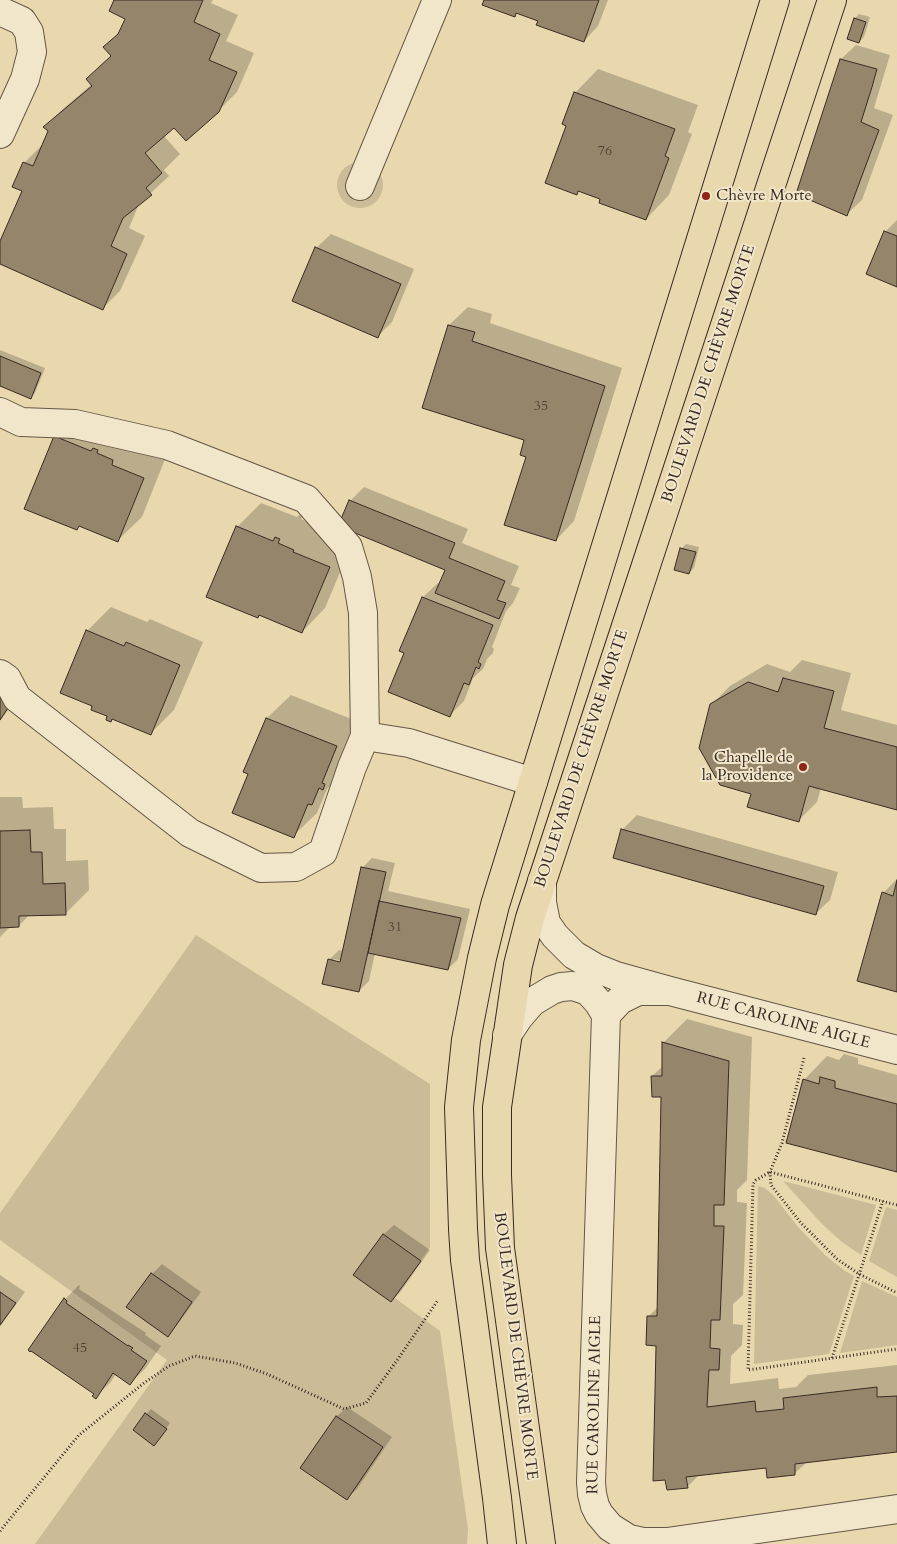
<!DOCTYPE html>
<html>
<head>
<meta charset="utf-8">
<style>
  body { margin:0 }
  canvas { display:block; background:#e9d8ae }
</style>
</head>
<body>
<canvas width="897" height="1544"></canvas>
<script>
const g = document.querySelector('canvas').getContext('2d');
g.lineJoin = 'round';
function paint(path, color) { g.fillStyle = color; g.fill(path, 'evenodd'); }
const poly = rows => new Path2D(rows.map(r => 'M' + r).join(''));
function stroke(path, color, width, dash) { g.strokeStyle = color; g.lineWidth = width; g.lineCap = dash ? 'butt' : 'round'; g.setLineDash(dash || []); g.stroke(path); }
function drawText(font, color, halo, rows, align = 'center') {
  g.font = font + ' Cardo,serif'; g.lineWidth = 4; g.setLineDash([]); g.textBaseline = 'middle'; g.strokeStyle = halo; g.fillStyle = color; for (const [text, x, y, turn = 0] of rows) {
    g.save(); g.translate(x, y); g.rotate((+turn || 0) * Math.PI / 180); g.textAlign = isNaN(turn) ? turn : align; if (halo) g.strokeText(text, 0, 0); g.fillText(text, 0, 0); g.restore();
  }
}
paint(poly([
  '337 185a23 23 0 1 1 46 0a23 23 0 1 1-46 0Z',
  [196,935,430,1084,430,1247,395,1298,440,1331,468,1529,467,1544,35,1544,167,1360,0,1240,0,1213],
  [783,1181,876,1205,861,1255,842,1242,823,1225],
  [758,1186,765,1188,774,1196,798,1227,826,1256,845,1271,854,1276,829,1354,754,1364],
  [886,1207,897,1210,897,1277,869,1261],
  [862,1281,897,1297,897,1345,840,1353]
]), '#cbbb96');
paint(poly([
  [116,0,213,0,211,3,238,15,226,41,254,53,237,92,218,111,174,126,163,135,180,154,164,170,169,176,139,204,129,228,145,236,120,291,102,309,0,262,0,244,24,190,13,186,25,162,43,144,49,131,45,127,63,109,92,84,112,55,105,47,120,32,127,18],
  [486,0,608,0,598,26,584,41,540,20,517,12,514,15],
  [859,14,870,17,864,37,859,42,855,18],
  [856,45,890,55,874,108,893,115,862,200,847,214,798,193,841,59],
  [598,69,698,105,688,132,692,134,669,195,646,219,601,198,580,190,576,194,567,125,575,93],
  [897,220,897,285,885,232],
  [331,234,414,269,392,322,378,336,316,248],
  [468,307,492,314,490,323,622,368,574,521,556,540,527,456,526,439,424,408,449,325],
  [0,350,45,368,35,393,30,397,0,385],
  [79,413,167,454,142,517,118,540,80,525,76,529,55,436],
  [364,487,468,529,462,543,519,566,511,585,520,588,513,603,506,611,492,647,494,649,493,653,487,659,483,669,473,678,464,701,450,715,406,652,401,650,423,597,438,583,440,584,446,569,350,501],
  [261,503,297,517,300,514,303,515,301,519,352,544,325,608,302,632,261,614,258,617,237,527],
  [686,544,699,547,694,568,689,573,681,549],
  [111,607,147,622,150,619,203,642,174,710,150,734,113,718,111,721,109,716,94,706,87,631],
  [802,660,851,673,841,710,897,725,897,809,821,788,817,802,799,820,753,793,711,705,730,686,767,664,790,672],
  [0,681,19,695,0,721],
  [291,695,359,722,336,780,327,789,317,813,293,836,250,773,245,771,267,718],
  [0,797,22,797,23,808,53,807,54,829,66,829,66,861,88,860,89,890,65,914,30,914,19,926,11,926,0,937],
  [637,815,838,872,830,900,815,914,615,857,623,829],
  [372,858,395,863,388,891,470,909,458,959,448,969,375,953,369,981,359,991,329,960,339,950,343,951,362,868],
  [334,959,346,962,334,962],
  [897,879,897,990,883,893],
  [687,1019,752,1037,747,1180,737,1190,737,1202,747,1203,743,1295,733,1304,733,1324,743,1325,742,1345,731,1356,730,1384,778,1378,779,1389,796,1387,808,1375,897,1365,897,1451,807,1462,794,1474,768,1466,700,1474,687,1487,657,1345,649,1316,658,1307,662,1096,652,1076,663,1066,663,1043],
  [844,1054,858,1058,858,1064,897,1075,897,1171,804,1080,827,1056,839,1060],
  [394,1225,430,1250,401,1291,391,1301,354,1275,384,1234],
  [162,1264,201,1292,177,1325,168,1335,152,1274],
  [0,1275,25,1292,0,1327],
  [79,1285,80,1286,79,1289,146,1333,145,1335,161,1346,145,1369,130,1383,116,1374,110,1383,95,1397,96,1394,65,1299],
  [347,1407,392,1437,357,1489,347,1498,302,1468,337,1416],
  [151,1409,170,1423,159,1439,146,1414]
]), '#0003');
const building = poly([
  [114,0,203,0,194,22,220,34,209,60,237,72,219,112,186,141,174,128,145,153,162,173,146,188,152,195,123,218,111,246,127,254,103,310,0,264,0,241,22,191,12,187,23,162,33,166,48,131,43,127,92,86,86,79,111,56,103,47,118,34,125,19,109,11,114,0],
  [484,0,599,0,584,42,536,25,538,21,516,13,515,17,482,5,484,0],
  [854,18,866,22,859,43,847,39,854,18],
  [840,59,877,69,872,87,861,122,879,130,847,216,796,194,840,59],
  [574,92,675,129,665,156,669,158,646,220,599,203,600,199,578,191,577,195,545,183,566,126,562,124,574,92],
  [884,231,897,236,897,287,866,274,884,231],
  [315,247,401,284,378,338,292,301,315,247],
  [448,325,475,332,472,341,605,386,556,541,504,525,526,457,520,455,524,440,422,408,448,325],
  [0,356,41,373,31,399,0,386,0,356],
  [54,436,91,451,93,448,98,450,97,453,113,460,112,465,144,478,118,542,79,526,77,530,24,509,54,436],
  [349,500,455,543,449,558,505,581,497,600,506,603,499,619,435,593,445,570,338,526,349,500],
  [236,526,273,541,275,537,280,539,278,543,294,550,293,552,330,567,302,633,259,615,258,618,206,597,236,526],
  [680,548,696,552,689,574,674,570,680,548],
  [422,597,493,625,478,662,481,664,479,669,476,667,469,685,464,683,450,717,388,692,404,653,399,651,422,597],
  [86,630,124,646,126,642,180,665,151,735,112,719,111,722,106,720,107,716,91,710,92,706,60,693,86,630],
  [783,678,834,691,824,728,897,747,897,810,809,786,799,822,747,807,751,794,720,785,699,748,710,704,748,682,778,692,783,678],
  [0,698,10,705,0,720,0,698],
  [266,718,337,746,322,783,325,784,323,790,319,788,312,805,308,804,294,838,232,813,248,774,243,772,266,718],
  [621,829,824,886,816,915,613,858,621,829],
  [30,830,31,852,42,852,43,884,65,883,66,915,19,916,19,927,0,928,0,831,30,830],
  [361,867,386,872,359,992,322,984,328,959,340,962,361,867],
  [897,880,897,992,857,981,882,892,893,896,897,880],
  [379,901,461,918,448,970,368,953,379,901],
  [662,1042,729,1061,724,1205,714,1205,714,1226,724,1226,720,1320,711,1320,710,1348,720,1349,719,1370,709,1370,707,1407,755,1401,756,1412,784,1409,783,1398,877,1387,877,1397,897,1396,897,1452,795,1464,795,1475,767,1478,766,1468,686,1477,688,1488,667,1490,665,1480,653,1481,656,1346,646,1345,647,1316,657,1316,661,1097,652,1097,651,1076,662,1076,662,1042],
  [820,1077,835,1081,835,1088,897,1104,897,1172,786,1143,803,1079,819,1084,820,1077],
  [383,1234,421,1261,391,1302,353,1275,383,1234],
  [151,1273,192,1302,168,1337,126,1307,151,1273],
  [0,1292,16,1303,0,1325,0,1292],
  [64,1298,67,1301,66,1303,128,1346,128,1345,133,1348,131,1350,147,1361,130,1385,113,1373,96,1399,92,1396,94,1394,31,1351,30,1352,28,1350,64,1298],
  [145,1413,167,1429,154,1446,133,1430,145,1413],
  [336,1416,383,1447,347,1500,300,1468,336,1416]
]);
paint(building, '#95856b');
stroke(building, '#392b23', 1);
const minor = poly([
  [0,11,22,21,29,32,32,52,25,79,0,134],
  [360,186,437,0],
  [0,412,21,422,75,424,167,445,306,499,348,547,357,577,363,613,365,736,352,767,323,852,296,867,261,868,190,833,17,698,7,679,0,674],
  [365,736,409,743,533,782],
  [542,881,542,902,546,923,555,936,574,955,596,968,616,976,670,991,897,1050],
  [670,991,638,991,620,1000,606,1015,591,1482,592,1494,595,1506,599,1514,610,1527,629,1539,643,1542,667,1542,897,1509],
  [507,1035,519,1017,532,1002,552,990,561,987,573,986,588,991,598,1002,606,1015]
]);
const major = poly([
  [502,1544,497,1498,465,1260,463,1229,459,1107,466,1040,482,958,495,905,775,0],
  [541,1544,500,1248,497,1175,497,1107,518,965,530,918,832,0]
]);
stroke(minor, '#655646', 30);
stroke(major, '#392b23', 30);
stroke(poly([
  [804,1058,782,1143,770,1172,771,1185,801,1223,837,1259,859,1274,897,1293],
  [897,1205,770,1172,756,1180,753,1184,748,1370,897,1349],
  [832,1358,883,1201],
  [0,1531,79,1435,144,1383,169,1366,195,1356,235,1363,267,1374,344,1409,366,1403,398,1359,438,1300]
]), '#392b23', 3, [1, 2.5]);
stroke(minor, '#f1e6ca', 28);
stroke(major, '#e9d8ae', 28);
for (const [x, y, r, color] of [
  [706,196,5,"#8f2418"],
  [803,767,5,"#8f2418"]
]) { const dot = new Path2D(); dot.arc(x, y, r, 0, 2 * Math.PI); g.fillStyle = color; g.fill(dot); stroke(dot, '#f1e6ca', 2); }
drawText('14px', '#504235', null, [
  ["76",605,152],
  ["35",541,407],
  ["31",395,928],
  ["45",80,1349]
]);
drawText('16px', '#392b23', '#f1e6ca', [
  ["Chèvre Morte",716,196],
  ["Chapelle de",793,758,"right"],
  ["la Providence",793,776,"right"]
], 'left');
drawText('16px', '#392b23', '#f1e6ca', [
  ["BOULEVARD DE CHÈVRE MORTE",709,374,-72],
  ["BOULEVARD DE CHÈVRE MORTE",582,759,-72],
  ["RUE CAROLINE AIGLE",783,1021,15],
  ["BOULEVARD DE CHÈVRE MORTE",515,1346,83],
  ["RUE CAROLINE AIGLE",595,1405,-89]
]);
</script>
</body>
</html>
